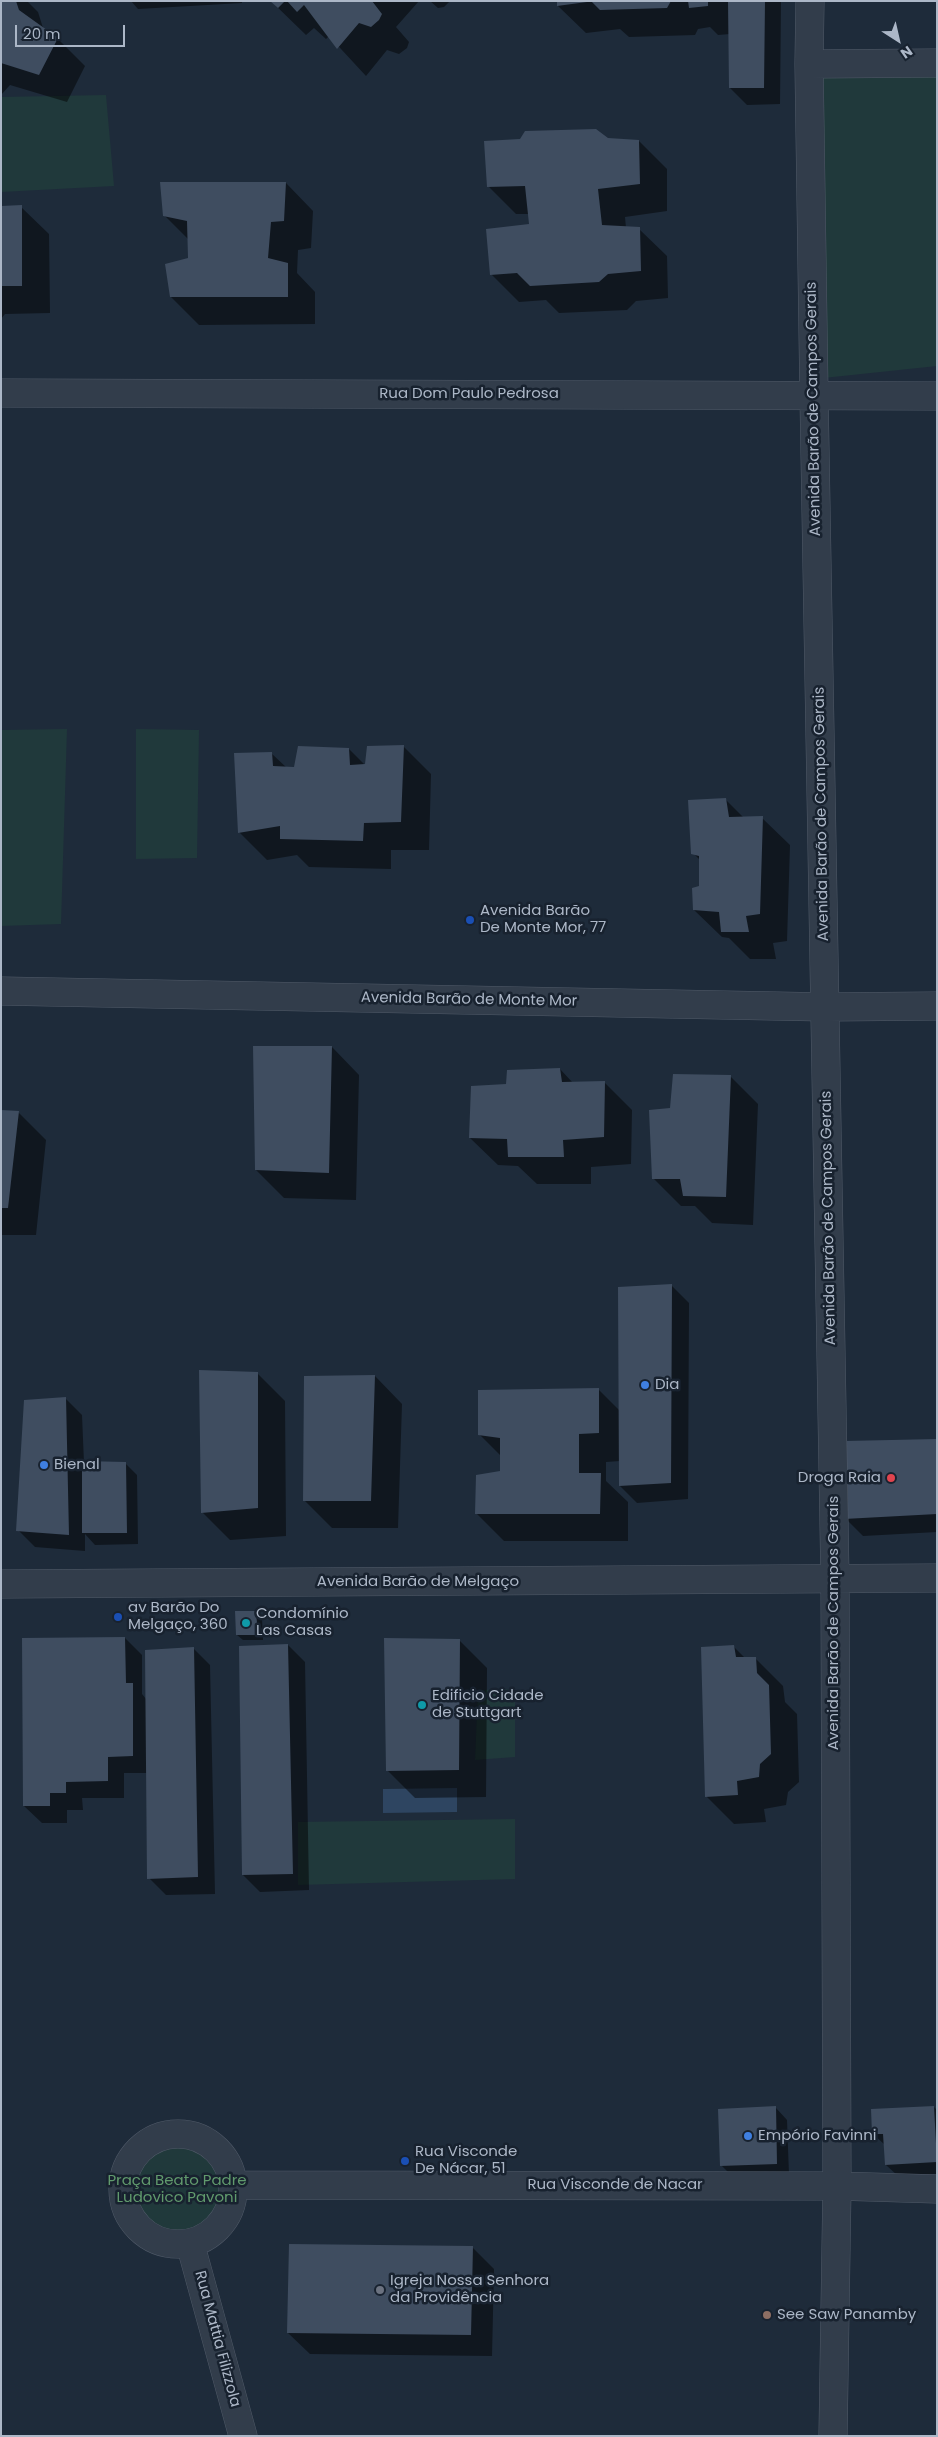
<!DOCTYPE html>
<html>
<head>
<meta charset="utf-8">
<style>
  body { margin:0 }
  #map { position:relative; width:938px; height:2437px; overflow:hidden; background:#1e2b3a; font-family:Poppins,sans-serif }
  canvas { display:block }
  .frame { position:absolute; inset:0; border:2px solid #acb7c7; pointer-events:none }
  .north { position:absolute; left:873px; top:15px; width:50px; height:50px; -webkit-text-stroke:4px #18222f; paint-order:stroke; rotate:145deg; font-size:14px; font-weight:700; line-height:20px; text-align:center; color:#acb7c7 }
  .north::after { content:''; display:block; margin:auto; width:18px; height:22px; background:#acb7c7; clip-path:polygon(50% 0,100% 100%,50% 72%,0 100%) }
  .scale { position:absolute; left:15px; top:25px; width:110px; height:22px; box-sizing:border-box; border:2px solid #acb7c7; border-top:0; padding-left:6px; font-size:15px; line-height:18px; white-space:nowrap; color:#acb7c7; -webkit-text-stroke:4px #18222f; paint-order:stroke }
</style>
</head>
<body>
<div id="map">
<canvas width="938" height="2437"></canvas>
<div class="frame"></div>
<div class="north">N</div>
<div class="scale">20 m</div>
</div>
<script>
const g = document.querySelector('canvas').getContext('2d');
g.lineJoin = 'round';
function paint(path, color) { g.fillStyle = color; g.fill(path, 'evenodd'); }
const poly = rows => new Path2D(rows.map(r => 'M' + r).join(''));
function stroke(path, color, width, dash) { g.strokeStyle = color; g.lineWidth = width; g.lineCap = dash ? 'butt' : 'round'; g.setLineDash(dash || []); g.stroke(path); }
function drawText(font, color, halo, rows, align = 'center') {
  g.font = font + ' Poppins,sans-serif'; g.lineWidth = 5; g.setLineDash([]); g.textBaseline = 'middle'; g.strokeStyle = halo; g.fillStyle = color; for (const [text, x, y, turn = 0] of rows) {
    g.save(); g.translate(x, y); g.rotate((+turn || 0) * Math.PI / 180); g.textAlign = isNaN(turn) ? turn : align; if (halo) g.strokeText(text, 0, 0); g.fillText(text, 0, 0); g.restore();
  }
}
paint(poly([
  [937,63,937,366,814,379,809,64],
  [106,95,114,186,1,192,1,97],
  [67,729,61,924,1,926,1,730],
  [136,729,199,730,197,858,136,859],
  [515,1689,515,1757,475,1760,478,1690],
  [515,1819,515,1879,298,1885,298,1822],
  '127 2190a50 50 0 1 1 100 0a50 50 0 1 1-100 0Z'
]), '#20393b');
paint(poly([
  [457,1788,457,1812,383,1813,383,1789]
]), '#2e4561');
paint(poly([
  [1,1,27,1,38,12,43,28,58,39,85,66,67,102,10,85,1,95],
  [131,1,242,1,242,3,138,9],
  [271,1,419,1,396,27,409,42,407,48,399,54,387,50,366,76,329,36,326,39,314,28,306,35],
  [430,1,450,1,444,7,438,8],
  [558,1,781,1,780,104,747,105,730,88,730,34,718,35,710,27,698,29,695,35,629,37,620,29,586,33,558,6],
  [607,140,639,141,667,169,667,211,625,217,626,228,639,229,667,256,668,298,636,301,627,310,559,313,546,300,519,302,491,274,531,225,529,214,516,214,488,186],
  [286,183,313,211,311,248,298,250,297,273,315,292,315,324,199,325,171,297,189,259,189,240,164,215],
  [1,207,21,207,49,234,50,313,5,314,1,319],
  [403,746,431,774,429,850,391,850,391,869,309,867,297,855,267,860,239,832,271,753,287,768,295,768,349,749,366,766],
  [725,799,744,818,762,818,790,845,787,941,773,943,776,959,750,959,729,938,722,937,694,910,701,887,701,861,693,853],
  [332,1047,359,1075,356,1200,284,1198,256,1170],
  [560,1069,573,1083,604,1082,632,1110,631,1164,591,1167,591,1184,537,1184,518,1166,498,1165,470,1138],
  [730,1076,758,1104,753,1225,712,1223,695,1206,681,1206,653,1178,672,1109],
  [1,1112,18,1112,46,1140,36,1235,1,1235],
  [672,1286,689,1303,688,1499,637,1503,620,1486,620,1461,606,1462,606,1481,628,1502,628,1541,504,1541,476,1513,501,1472,501,1456,480,1435,598,1389,620,1411],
  [257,1373,285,1401,286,1536,230,1540,202,1512],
  [375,1376,402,1404,398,1528,332,1528,304,1500],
  [65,1398,82,1415,84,1463,125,1463,137,1475,138,1544,95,1545,85,1534,85,1551,35,1547,18,1530],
  [937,1440,937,1532,863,1536,846,1519],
  [256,1612,262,1618,263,1640,243,1640,237,1635],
  [125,1638,142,1655,142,1694,146,1699,193,1648,210,1665,215,1894,166,1895,149,1878,147,1773,124,1773,124,1798,82,1798,83,1810,67,1810,67,1823,42,1823,24,1806],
  [459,1640,487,1668,486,1797,415,1798,387,1770],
  [288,1645,305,1662,309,1890,260,1892,243,1875],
  [734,1647,745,1658,755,1658,783,1686,785,1702,797,1714,799,1782,788,1792,786,1805,764,1809,766,1822,734,1824,706,1796],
  [934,2107,937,2110,937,2174,898,2176,886,2165,885,2145,873,2134],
  [776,2108,787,2120,789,2175,733,2177,721,2165],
  [472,2247,494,2269,492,2356,310,2354,288,2333]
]), '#0007');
paint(poly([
  [1,1,16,1,19,10,58,38,39,75,1,63],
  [270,1,285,1,278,8],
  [287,1,372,1,382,14,379,20,371,27,359,23,337,49,304,5,297,12],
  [557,1,587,1,587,2,557,6],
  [591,1,671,1,667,8,600,10],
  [688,1,708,1,708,6,689,8],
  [728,1,765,1,764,88,729,88],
  [596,129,608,138,639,140,640,184,598,189,602,225,640,227,641,271,608,274,599,282,530,286,517,273,490,275,486,229,529,224,525,186,487,187,484,141,520,139,525,131],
  [160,182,286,182,284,221,271,222,268,258,288,263,288,297,170,297,165,264,188,258,187,221,163,216],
  [22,205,22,286,1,286,1,206],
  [404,745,401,822,364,823,363,841,280,839,280,826,238,833,234,753,272,752,273,766,294,767,298,746,349,748,350,765,365,764,367,746],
  [726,798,729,817,763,816,760,914,746,916,749,932,721,932,719,912,693,910,692,888,699,886,699,856,691,854,688,800],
  [253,1046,332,1046,329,1173,255,1170],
  [560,1068,562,1082,605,1081,604,1137,563,1140,564,1157,508,1157,507,1139,469,1138,471,1086,506,1084,507,1070],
  [673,1074,731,1075,726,1197,683,1196,680,1179,652,1179,649,1110,670,1108],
  [1,1110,19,1111,8,1208,1,1208],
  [672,1284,671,1483,619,1486,618,1287],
  [199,1370,258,1372,258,1508,201,1513],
  [375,1375,371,1501,303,1501,304,1376],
  [599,1388,599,1433,579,1434,579,1473,601,1473,600,1514,475,1514,476,1475,500,1471,500,1438,478,1435,478,1390],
  [66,1397,69,1535,16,1531,24,1400],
  [937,1439,937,1514,844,1519,845,1441],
  [82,1461,126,1462,127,1533,82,1533],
  [235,1611,256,1611,258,1635,236,1635],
  [125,1637,126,1683,133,1683,133,1756,108,1757,108,1781,66,1782,66,1793,50,1793,50,1806,23,1806,22,1638],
  [384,1638,460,1639,459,1770,386,1771],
  [288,1644,293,1874,242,1875,239,1646],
  [734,1645,736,1657,756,1657,757,1673,769,1685,771,1754,760,1764,759,1777,737,1781,738,1795,705,1797,701,1647],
  [194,1647,198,1877,147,1879,145,1650],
  [776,2106,777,2164,720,2166,718,2109],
  [934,2106,937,2162,885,2165,883,2134,872,2134,871,2109],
  [289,2244,473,2246,471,2335,287,2333]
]), '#3f4d60');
const street = poly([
  [810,1,809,64,814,396,835,1579,837,2186,833,2436],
  [809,64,937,63],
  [1,393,937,396],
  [1,991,826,1007,937,1006],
  [1,1584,937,1578],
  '123 2189a55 55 0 1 1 110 0a55 55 0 1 1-110 0Z',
  [234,2185,837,2186,937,2189],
  [190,2243,243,2436]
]);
stroke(street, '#505a68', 29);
stroke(street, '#323d4b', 28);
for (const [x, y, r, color] of [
  [470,920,5,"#1a4fb4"],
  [645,1385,5,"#3f7fe0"],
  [44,1465,5,"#3f7fe0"],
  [891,1478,5,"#e0444e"],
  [118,1617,5,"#1a4fb4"],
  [246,1623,5,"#0f9aa8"],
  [422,1705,5,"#0f9aa8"],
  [748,2136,5,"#3f7fe0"],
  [405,2161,5,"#1a4fb4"],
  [380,2290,5,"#6b7280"],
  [767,2315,5,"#8d6e63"]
]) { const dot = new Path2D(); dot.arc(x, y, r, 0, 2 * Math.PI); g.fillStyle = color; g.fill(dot); stroke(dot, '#18222f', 2); }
drawText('15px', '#acb7c7', '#18222f', [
  ["Rua Dom Paulo Pedrosa",469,394],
  ["Avenida Barão de Campos Gerais",814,409,-91],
  ["Avenida Barão de Campos Gerais",822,814,-91],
  ["Avenida Barão de Monte Mor",469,1000,1],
  ["Avenida Barão de Campos Gerais",829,1218,-91],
  ["Avenida Barão de Melgaço",418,1582],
  ["Avenida Barão de Campos Gerais",834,1623,-90],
  ["Rua Visconde de Nacar",615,2185],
  ["Rua Mattia Filizzola",217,2339,75]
]);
drawText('15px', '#acb7c7', '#18222f', [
  ["Avenida Barão",480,911],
  ["De Monte Mor, 77",480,928],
  ["Dia",655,1385],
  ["Bienal",54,1465],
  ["Droga Raia",881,1478,"right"],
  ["av Barão Do",128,1608],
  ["Melgaço, 360",128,1625],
  ["Condomínio",256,1614],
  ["Las Casas",256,1631],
  ["Edificio Cidade",432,1696],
  ["de Stuttgart",432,1713],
  ["Empório Favinni",758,2136],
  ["Rua Visconde",415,2152],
  ["De Nácar, 51",415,2169],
  ["Igreja Nossa Senhora",390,2281],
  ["da Providência",390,2298],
  ["See Saw Panamby",777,2315]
], 'left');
drawText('15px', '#619a6d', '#18222f', [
  ["Praça Beato Padre",177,2181],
  ["Ludovico Pavoni",177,2198]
]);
</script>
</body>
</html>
